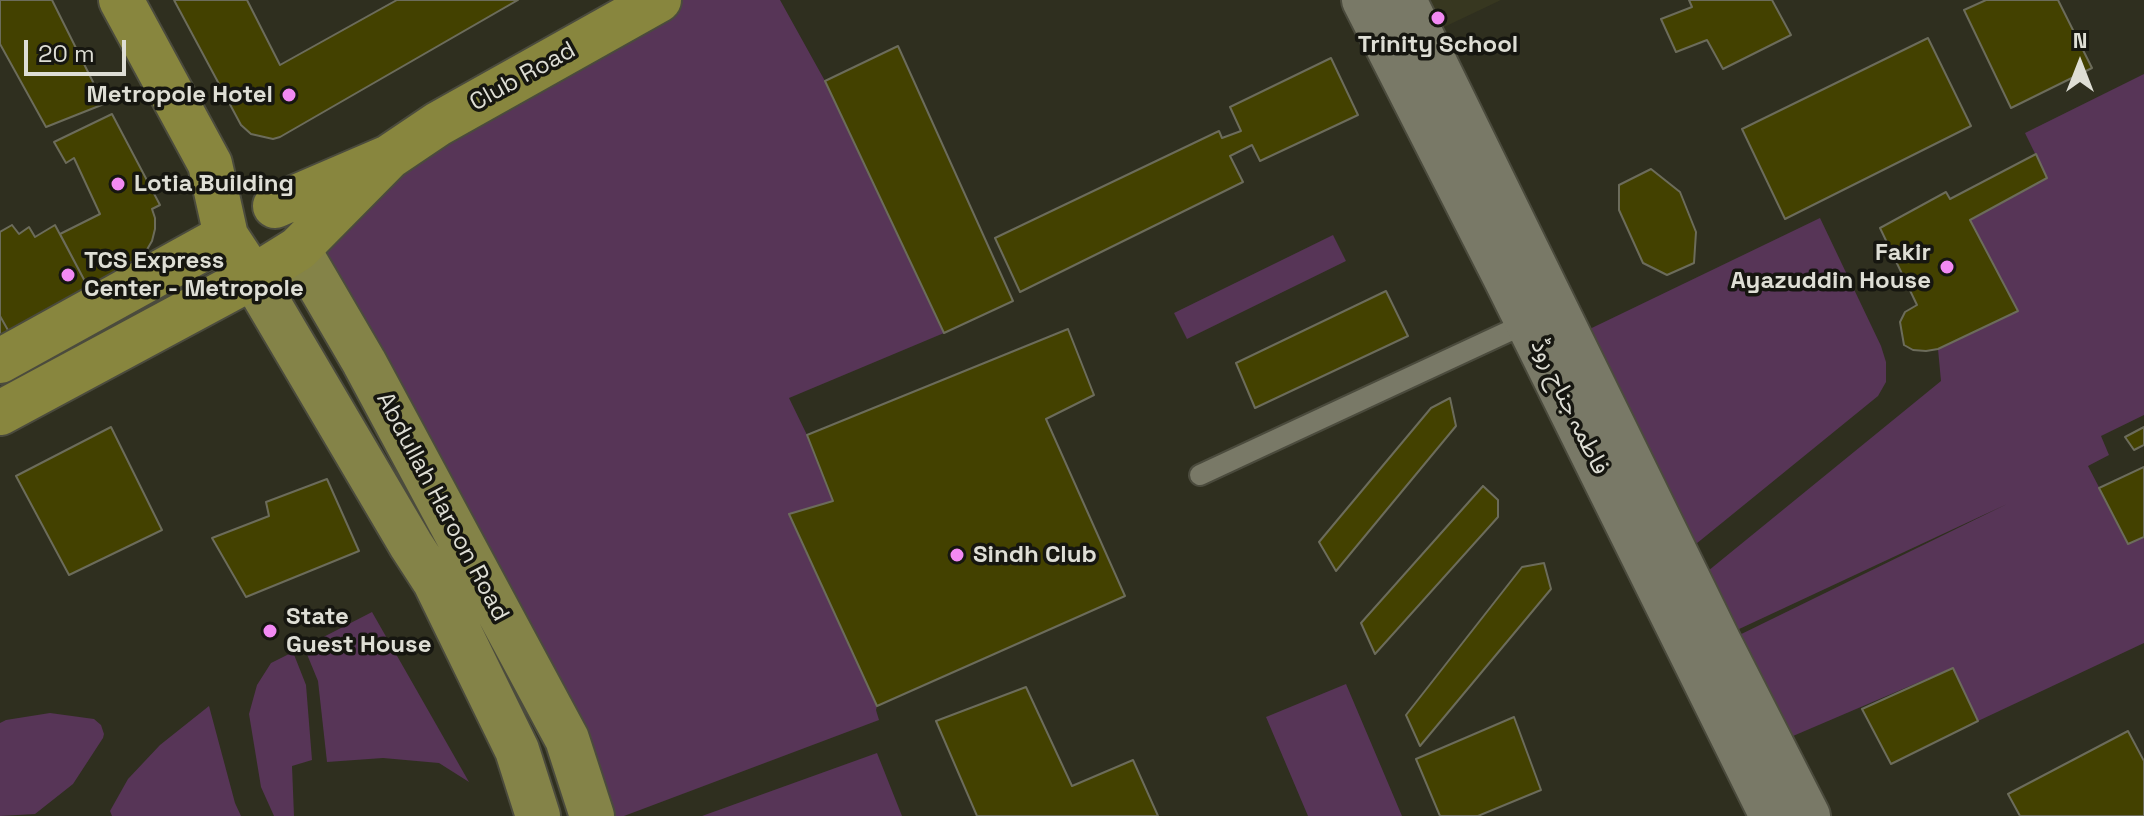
<!DOCTYPE html>
<html>
<head>
<meta charset="utf-8">
<style>
  body { margin:0 }
  #map { position:relative; width:2144px; height:816px; overflow:hidden; background:#2f2f1f; font-family:"Space Grotesk",sans-serif }
  canvas { display:block }
  .north { position:absolute; left:2040px; top:24px; width:80px; height:80px; -webkit-text-stroke:6px #161610; paint-order:stroke; rotate:0deg; font-size:22px; font-weight:700; line-height:32px; text-align:center; color:#deded5 }
  .north::after { content:''; display:block; margin:auto; width:28px; height:36px; background:#deded5; clip-path:polygon(50% 0,100% 100%,50% 72%,0 100%) }
  .scale { position:absolute; left:24px; top:40px; width:102px; height:36px; box-sizing:border-box; border:4px solid #deded5; border-top:0; padding-left:10px; font-size:24px; line-height:28px; white-space:nowrap; color:#deded5; -webkit-text-stroke:6px #161610; paint-order:stroke }
</style>
</head>
<body>
<div id="map">
<canvas width="2144" height="816"></canvas>
<div class="north">N</div>
<div class="scale">20 m</div>
</div>
<script>
const g = document.querySelector('canvas').getContext('2d');
g.lineJoin = 'round';
function paint(path, color) { g.fillStyle = color; g.fill(path, 'evenodd'); }
const poly = rows => new Path2D(rows.map(r => 'M' + r).join(''));
function stroke(path, color, width, dash) { g.strokeStyle = color; g.lineWidth = width; g.lineCap = dash ? 'butt' : 'round'; g.setLineDash(dash || []); g.stroke(path); }
function drawText(font, color, halo, rows, align = 'center') {
  g.font = font + ' "Space Grotesk","Noto Sans Arabic",sans-serif'; g.lineWidth = 7; g.setLineDash([]); g.textBaseline = 'middle'; g.strokeStyle = halo; g.fillStyle = color; for (const [text, x, y, turn = 0] of rows) {
    g.save(); g.translate(x, y); g.rotate((+turn || 0) * Math.PI / 180); g.textAlign = isNaN(turn) ? turn : align; if (halo) g.strokeText(text, 0, 0); g.fillText(text, 0, 0); g.restore();
  }
}
paint(poly([
  [1404,0,1501,0,1423,37]
]), '#373720');
paint(poly([
  [659,0,780,0,825,81,944,333,789,398,807,435,833,501,789,515,877,706,876,710,879,720,624,816,590,816,299,250,389,158],
  [2144,74,2144,415,2101,436,2109,455,2088,466,2128,543,2144,537,2144,643,1978,721,1952,668,1772,745,1725,642,2007,504,1722,637,1692,584,1941,381,1938,349,2017,311,1970,220,2047,178,2025,133],
  [1820,218,1881,346,1886,362,1886,382,1878,396,1680,557,1571,338],
  [1333,235,1346,261,1187,339,1174,313],
  [372,612,469,782,439,763,383,758,327,762,318,681,304,647],
  [293,652,306,685,312,760,292,766,294,816,274,816,261,787,249,714,257,685,271,663],
  [1346,684,1402,816,1308,816,1266,717],
  [209,706,235,803,241,816,112,816,110,811,128,779,160,745],
  [50,713,94,719,101,725,104,734,103,738,73,784,35,814,0,816,0,723,6,720],
  [877,753,902,816,702,816]
]), '#573557');
const building = poly([
  [0,0,52,0,104,104,46,127,0,44,0,0],
  [174,0,247,0,280,65,397,0,518,0,280,137,273,139,251,134,241,125,174,0],
  [1689,0,1772,0,1791,35,1723,69,1707,40,1676,52,1661,19,1692,7,1689,0],
  [1986,0,2058,0,2092,68,2011,108,1964,10,1986,0],
  [1928,38,1971,126,1785,219,1742,129,1928,38],
  [898,46,1013,301,944,333,825,81,898,46],
  [1331,58,1358,115,1260,161,1252,145,1230,156,1243,182,1020,292,995,238,1219,131,1222,138,1241,131,1230,107,1331,58],
  [112,114,160,205,152,209,155,218,155,229,152,241,145,253,138,261,89,289,60,234,100,214,74,158,66,163,54,142,112,114],
  [2036,154,2047,178,1970,220,2018,311,1938,349,1926,351,1913,350,1904,345,1900,322,1905,312,1917,305,1880,228,1946,192,1950,199,2036,154],
  [1651,169,1680,192,1696,232,1694,263,1667,275,1643,263,1619,210,1619,185,1651,169],
  [12,225,19,234,29,227,35,237,55,225,89,289,9,332,0,316,0,232,12,225],
  [1386,291,1408,336,1255,408,1236,363,1386,291],
  [0,316,9,332,0,337,0,316],
  [1068,329,1094,395,1046,419,1125,596,877,706,789,514,833,501,807,435,1068,329],
  [1450,398,1456,426,1336,571,1319,542,1431,408,1450,398],
  [111,427,162,530,69,575,16,476,111,427],
  [2144,427,2144,445,2134,450,2125,437,2144,427],
  [2144,467,2144,537,2128,544,2099,488,2144,467],
  [327,479,359,551,246,597,212,538,269,516,266,502,327,479],
  [1483,486,1498,500,1498,517,1375,654,1361,623,1483,486],
  [1544,563,1551,589,1420,746,1406,715,1522,567,1544,563],
  [1953,668,1978,721,1891,764,1862,709,1953,668],
  [1026,687,1072,786,1133,760,1158,816,977,816,936,721,1026,687],
  [1514,717,1541,790,1478,816,1440,816,1416,759,1514,717],
  [2128,731,2144,761,2144,816,2020,816,2008,794,2128,731]
]);
paint(building, '#434100');
stroke(building, '#6c6c5b', 2);
const service = poly([
  [1200,475,1531,321]
]);
const secondary = poly([
  [1364,0,1506,279,1772,816],
  [1404,0,1719,642,1808,816]
]);
const primary = poly([
  [298,249,364,362,567,739,592,816],
  [253,277,411,545,435,582,517,750,538,816]
]);
const trunk = poly([
  [121,0,210,164,226,236,253,277],
  [275,206,389,157,438,124,659,0],
  [0,361,226,236],
  [0,413,253,277,298,249,389,157]
]);
stroke(service, '#4b4b3d', 24);
stroke(secondary, '#4b4b3d', 48);
stroke(primary, '#4b4b3d', 48);
stroke(trunk, '#4b4b3d', 48);
stroke(service, '#797967', 20);
stroke(secondary, '#797967', 44);
stroke(primary, '#848348', 44);
stroke(trunk, '#88863e', 44);
for (const [x, y, r, color] of [
  [1438,18,8,"#f28af3"],
  [289,95,8,"#f28af3"],
  [118,184,8,"#f28af3"],
  [1947,267,8,"#f28af3"],
  [68,275,8,"#f28af3"],
  [957,555,8,"#f28af3"],
  [270,631,8,"#f28af3"]
]) { const dot = new Path2D(); dot.arc(x, y, r, 0, 2 * Math.PI); g.fillStyle = color; g.fill(dot); stroke(dot, '#161610', 3); }
drawText('bold 24px', '#deded5', '#161610', [
  ["Trinity School",1438,45,"center"],
  ["Metropole Hotel",273,95,"right"],
  ["Lotia Building",134,184],
  ["Fakir",1931,253,"right"],
  ["Ayazuddin House",1931,281,"right"],
  ["TCS Express",84,261],
  ["Center - Metropole",84,289],
  ["Sindh Club",973,555],
  ["State",286,617],
  ["Guest House",286,645]
], 'left');
drawText('24px', '#deded5', '#161610', [
  ["Club Road",523,77,-29],
  ["فاطمہ جناح روڈ",1569,407,64],
  ["Abdullah Haroon Road",442,507,62]
]);
</script>
</body>
</html>
